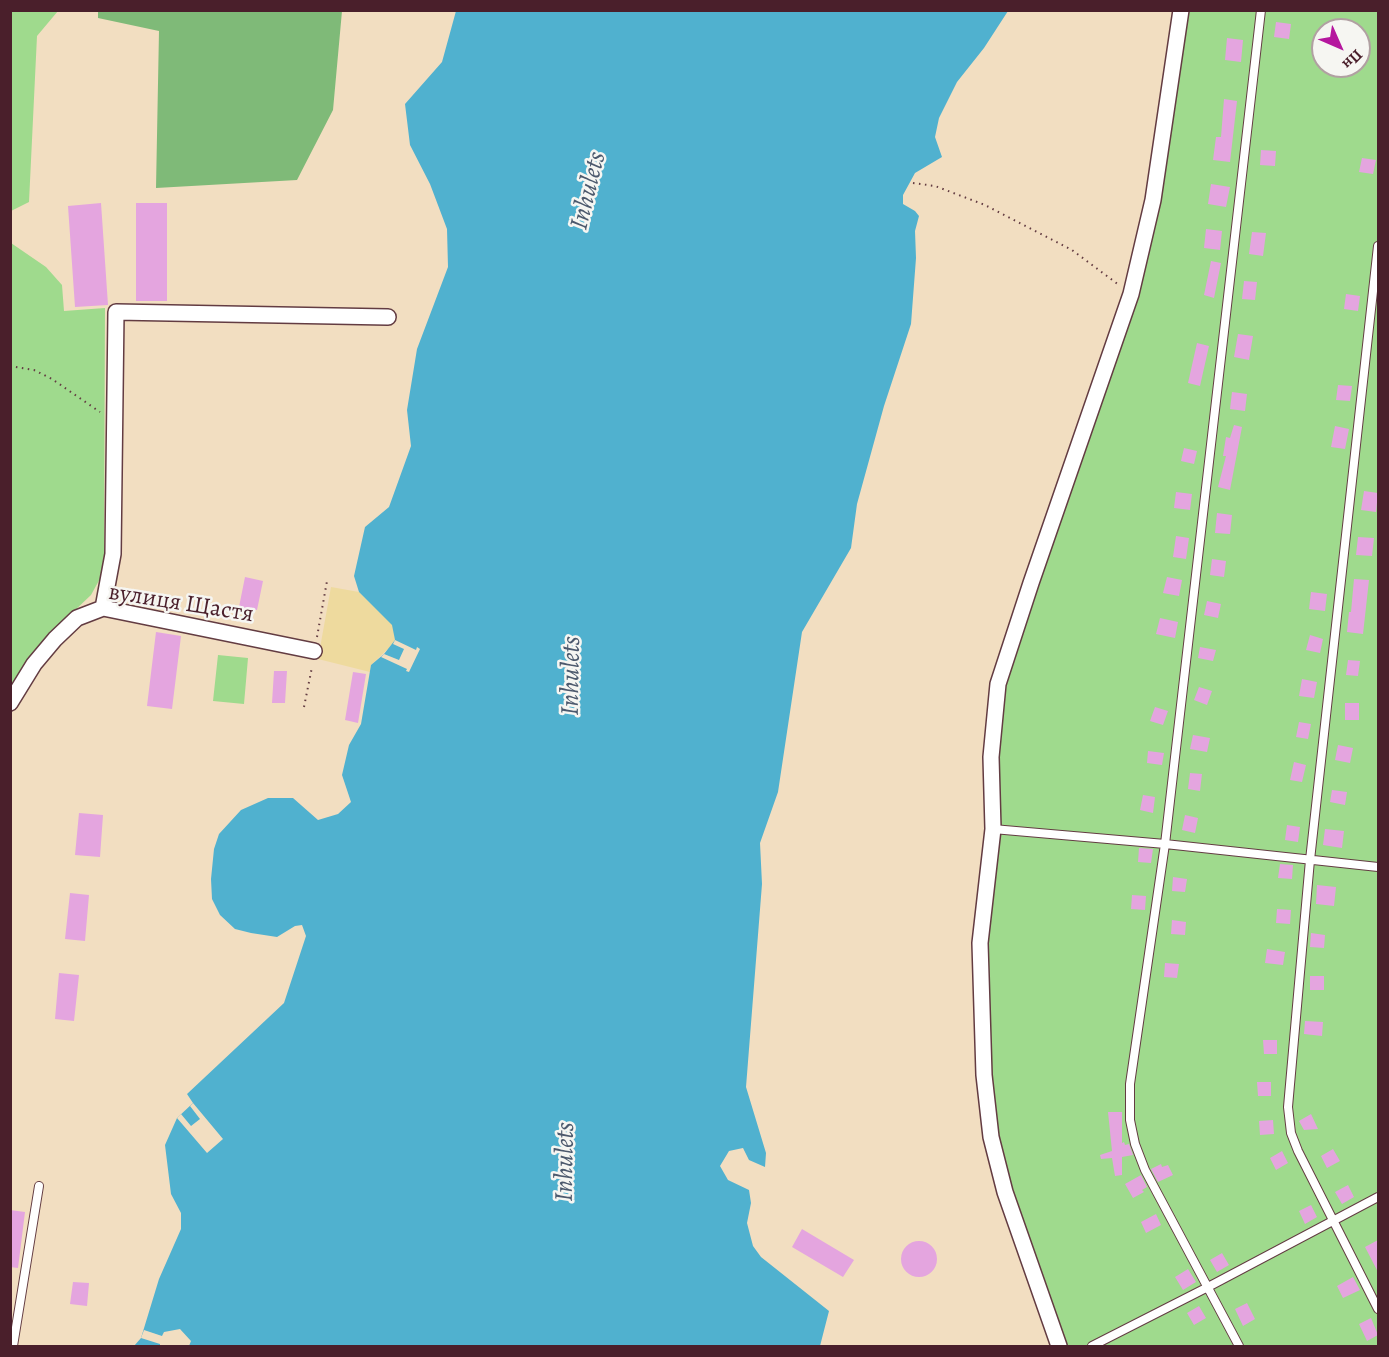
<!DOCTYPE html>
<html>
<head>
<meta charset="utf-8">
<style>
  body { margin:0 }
  #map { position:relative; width:1389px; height:1357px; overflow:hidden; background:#f2dec1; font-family:Alegreya,serif }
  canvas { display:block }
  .frame { position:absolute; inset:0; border:12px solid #4a1f2b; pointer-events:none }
  .north { position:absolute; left:1311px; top:18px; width:60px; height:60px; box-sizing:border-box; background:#f6f6f2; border:2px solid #b1a0a2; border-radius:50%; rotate:135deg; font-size:16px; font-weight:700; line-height:24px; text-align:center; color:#4a1f2b }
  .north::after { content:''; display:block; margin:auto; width:21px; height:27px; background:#b5179e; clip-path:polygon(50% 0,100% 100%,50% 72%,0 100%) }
</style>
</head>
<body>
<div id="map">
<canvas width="1389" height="1357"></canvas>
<div class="frame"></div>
<div class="north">Пн</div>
</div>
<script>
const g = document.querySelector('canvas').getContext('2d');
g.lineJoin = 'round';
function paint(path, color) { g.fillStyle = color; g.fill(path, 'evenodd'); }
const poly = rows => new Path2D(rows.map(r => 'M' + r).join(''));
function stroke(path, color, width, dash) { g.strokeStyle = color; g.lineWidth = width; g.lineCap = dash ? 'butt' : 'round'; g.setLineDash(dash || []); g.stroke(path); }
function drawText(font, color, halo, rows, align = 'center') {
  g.font = font + ' Alegreya,serif'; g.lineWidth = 5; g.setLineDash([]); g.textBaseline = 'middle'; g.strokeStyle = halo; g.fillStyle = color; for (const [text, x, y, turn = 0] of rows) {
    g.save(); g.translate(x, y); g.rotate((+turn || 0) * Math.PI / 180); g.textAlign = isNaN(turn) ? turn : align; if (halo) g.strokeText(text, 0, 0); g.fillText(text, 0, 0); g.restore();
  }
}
paint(poly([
  [11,10,58,11,37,36,29,202,11,211],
  [1181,11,1378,11,1378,1346,1059,1346,991,1137,980,943,998,684,1131,294],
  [1323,30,1359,30,1359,66,1323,66],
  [11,243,46,267,62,285,64,311,105,308,104,555,102,575,91,595,50,634,11,692],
  [218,655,248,658,244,704,213,701]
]), '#9fda8d');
paint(poly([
  [98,10,342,11,333,110,297,180,156,188,159,31,98,18]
]), '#7fba78');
paint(poly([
  [331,587,359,592,393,625,395,640,393,644,371,665,370,672,318,659]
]), '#eeda9e');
paint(poly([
  [456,11,1008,11,984,48,957,82,939,118,935,137,942,157,915,173,903,195,903,204,915,211,919,216,915,231,916,258,911,324,884,406,857,504,851,548,802,632,778,792,760,843,762,884,746,1087,766,1153,765,1167,749,1160,743,1148,729,1151,720,1166,728,1180,749,1190,751,1203,747,1223,753,1246,761,1257,829,1311,820,1346,134,1346,141,1338,159,1279,181,1229,181,1213,171,1194,165,1145,177,1118,193,1103,187,1094,284,1003,306,936,302,925,295,926,277,937,251,933,235,929,220,915,212,899,211,879,214,849,219,834,241,810,268,798,293,798,318,820,338,814,351,802,342,775,349,745,361,724,371,665,384,654,395,640,392,625,359,592,354,576,365,527,389,507,411,446,407,410,417,349,448,267,447,229,430,184,410,145,405,104,442,62]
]), '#50b1cf');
paint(poly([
  [395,640,416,650,417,647,420,649,409,672,406,671,407,669,381,657,384,654,399,660,404,649,393,644],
  [193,1103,223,1139,207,1153,177,1118,181,1114,191,1126,200,1119,190,1106],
  [180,1329,191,1341,189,1346,160,1346,160,1344,141,1338,144,1330,162,1336,164,1332]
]), '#f2dec1');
paint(poly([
  [1276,22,1291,24,1289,39,1274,37],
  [1227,38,1243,40,1241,62,1225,60],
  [1224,99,1237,101,1230,162,1213,160,1216,137,1221,137],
  [1261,150,1276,151,1275,166,1260,165],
  [1362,158,1376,160,1373,174,1359,172],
  [1211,184,1230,187,1226,207,1208,204],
  [101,203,108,305,75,307,68,206],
  [136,203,167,203,167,301,136,301],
  [1206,229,1222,231,1220,250,1204,248],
  [1252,232,1266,233,1263,256,1249,254],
  [1211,261,1221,263,1214,298,1204,295],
  [1244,281,1257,282,1255,300,1242,299],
  [1346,294,1360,296,1358,311,1344,309],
  [1238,334,1253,336,1249,360,1234,357],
  [1197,343,1209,346,1200,386,1188,383],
  [1338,385,1352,386,1350,401,1336,400],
  [1232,392,1247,394,1245,411,1230,409],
  [1234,425,1242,427,1230,490,1218,487,1226,456,1223,456,1226,437,1230,438],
  [1335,426,1349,429,1345,449,1331,447],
  [1184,448,1197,451,1194,464,1181,461],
  [1364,491,1378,493,1376,512,1361,510],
  [1176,492,1192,494,1190,510,1174,508],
  [1217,513,1232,515,1230,534,1215,533],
  [1176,536,1189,538,1186,559,1173,557],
  [1358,537,1374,538,1372,556,1356,555],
  [1212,559,1226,561,1224,577,1210,575],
  [245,577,263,581,257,610,239,607],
  [1167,577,1182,580,1179,596,1163,593],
  [1354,579,1369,580,1363,634,1347,632,1349,612,1351,612],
  [1311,592,1327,594,1325,611,1309,609],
  [1207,601,1221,604,1218,618,1204,615],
  [1160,618,1178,622,1175,638,1156,634],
  [156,632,181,636,172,709,147,706],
  [1310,635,1323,639,1320,653,1306,650],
  [1200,647,1216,650,1213,661,1198,658],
  [1348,660,1360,661,1358,676,1346,675],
  [274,671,287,671,285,703,272,703],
  [353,672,366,674,358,723,345,720],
  [1302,679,1317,682,1314,698,1299,696],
  [1199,687,1212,691,1207,705,1194,700],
  [1345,703,1359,703,1359,720,1345,720],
  [1155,707,1168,711,1163,725,1150,721],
  [1299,722,1311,724,1308,739,1296,737],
  [1193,735,1210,738,1207,752,1190,749],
  [1338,745,1353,748,1350,763,1335,760],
  [1148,751,1164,753,1162,765,1147,763],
  [1294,762,1306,765,1302,782,1290,780],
  [1190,773,1202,774,1200,791,1188,789],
  [1332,790,1347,792,1345,805,1330,802],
  [1143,795,1155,797,1153,813,1140,810],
  [79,813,103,815,100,857,75,855],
  [1185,815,1198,818,1195,833,1182,830],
  [1287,825,1300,827,1298,842,1285,840],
  [1325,829,1344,831,1342,848,1323,845],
  [1139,848,1153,849,1151,863,1138,862],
  [1280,864,1293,865,1292,879,1278,878],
  [1173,877,1187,879,1185,892,1172,891],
  [1317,885,1336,887,1334,906,1316,904],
  [70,893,89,895,85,941,65,939],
  [1132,895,1146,896,1145,910,1131,909],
  [1277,909,1291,910,1290,924,1276,923],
  [1172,920,1186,922,1185,935,1171,934],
  [1311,933,1325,935,1324,948,1310,947],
  [1267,949,1285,952,1283,965,1265,963],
  [1165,963,1179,964,1177,978,1164,977],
  [59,973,79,975,74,1021,55,1019],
  [1310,976,1324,976,1324,990,1310,990],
  [1305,1021,1323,1022,1322,1036,1304,1034],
  [1263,1040,1277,1040,1277,1054,1264,1054],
  [1257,1082,1271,1082,1271,1096,1258,1096],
  [1108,1112,1122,1112,1122,1143,1124,1142,1125,1145,1129,1144,1133,1155,1122,1157,1122,1175,1115,1176,1112,1158,1101,1159,1100,1155,1112,1151],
  [1311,1114,1318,1129,1304,1130,1299,1121],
  [1273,1120,1274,1134,1260,1135,1259,1121],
  [1333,1149,1340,1161,1327,1168,1321,1156],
  [1282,1151,1288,1163,1276,1170,1270,1158],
  [1161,1164,1162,1167,1168,1165,1173,1175,1158,1182,1151,1169],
  [1141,1175,1147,1187,1142,1190,1144,1192,1133,1198,1125,1184],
  [1348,1185,1354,1197,1342,1204,1335,1192],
  [1311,1205,1317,1217,1305,1224,1299,1211],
  [10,1210,25,1212,18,1268,10,1267],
  [1156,1214,1161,1225,1146,1233,1141,1222],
  [802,1229,854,1260,843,1277,792,1247],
  [1378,1240,1378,1272,1365,1247],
  '901 1259a18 18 0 1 1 36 0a18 18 0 1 1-36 0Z',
  [1222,1253,1229,1265,1217,1272,1210,1260],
  [1188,1269,1196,1282,1183,1290,1175,1277],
  [1353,1277,1360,1290,1343,1298,1337,1286],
  [73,1282,89,1283,87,1306,70,1304],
  [1247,1303,1255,1319,1243,1326,1235,1309],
  [1199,1306,1206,1318,1194,1325,1187,1313],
  [1371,1318,1378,1335,1367,1341,1359,1324]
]), '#e4a5df');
const service = poly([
  [1378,246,1310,860,1288,1107,1291,1133,1298,1151,1378,1309],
  [993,829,1165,844,1378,867],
  [13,1346,39,1186],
  [1092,1346,1208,1287,1378,1197],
  [1239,1346,1145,1170,1135,1144,1130,1120,1130,1084,1165,844,1261,10]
]);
const minor = poly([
  [103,608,113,554,116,312,388,317],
  [10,703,34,664,55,639,77,618,103,608,314,651],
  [1059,1346,1005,1192,991,1137,984,1075,980,943,993,829,991,757,998,684,1031,583,1131,294,1153,200,1181,10]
]);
stroke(service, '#633c42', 10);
stroke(minor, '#633c42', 18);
stroke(poly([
  [913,183,935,186,985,205,1072,250,1119,285],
  [10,366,34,370,52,379,100,412],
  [317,637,327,581],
  [304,707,312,667]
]), '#633c42', 2, [1.5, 4.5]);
stroke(service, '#fff', 8);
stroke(minor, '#fff', 15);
drawText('24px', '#4a1f2b', '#f6f6f2', [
  ["вулиця Щастя",181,604,9]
]);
drawText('italic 26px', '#4c596d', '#f6f6f2', [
  ["Inhulets",589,191,-76],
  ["Inhulets",572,676,-89],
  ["Inhulets",566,1162,-89]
]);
</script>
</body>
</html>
